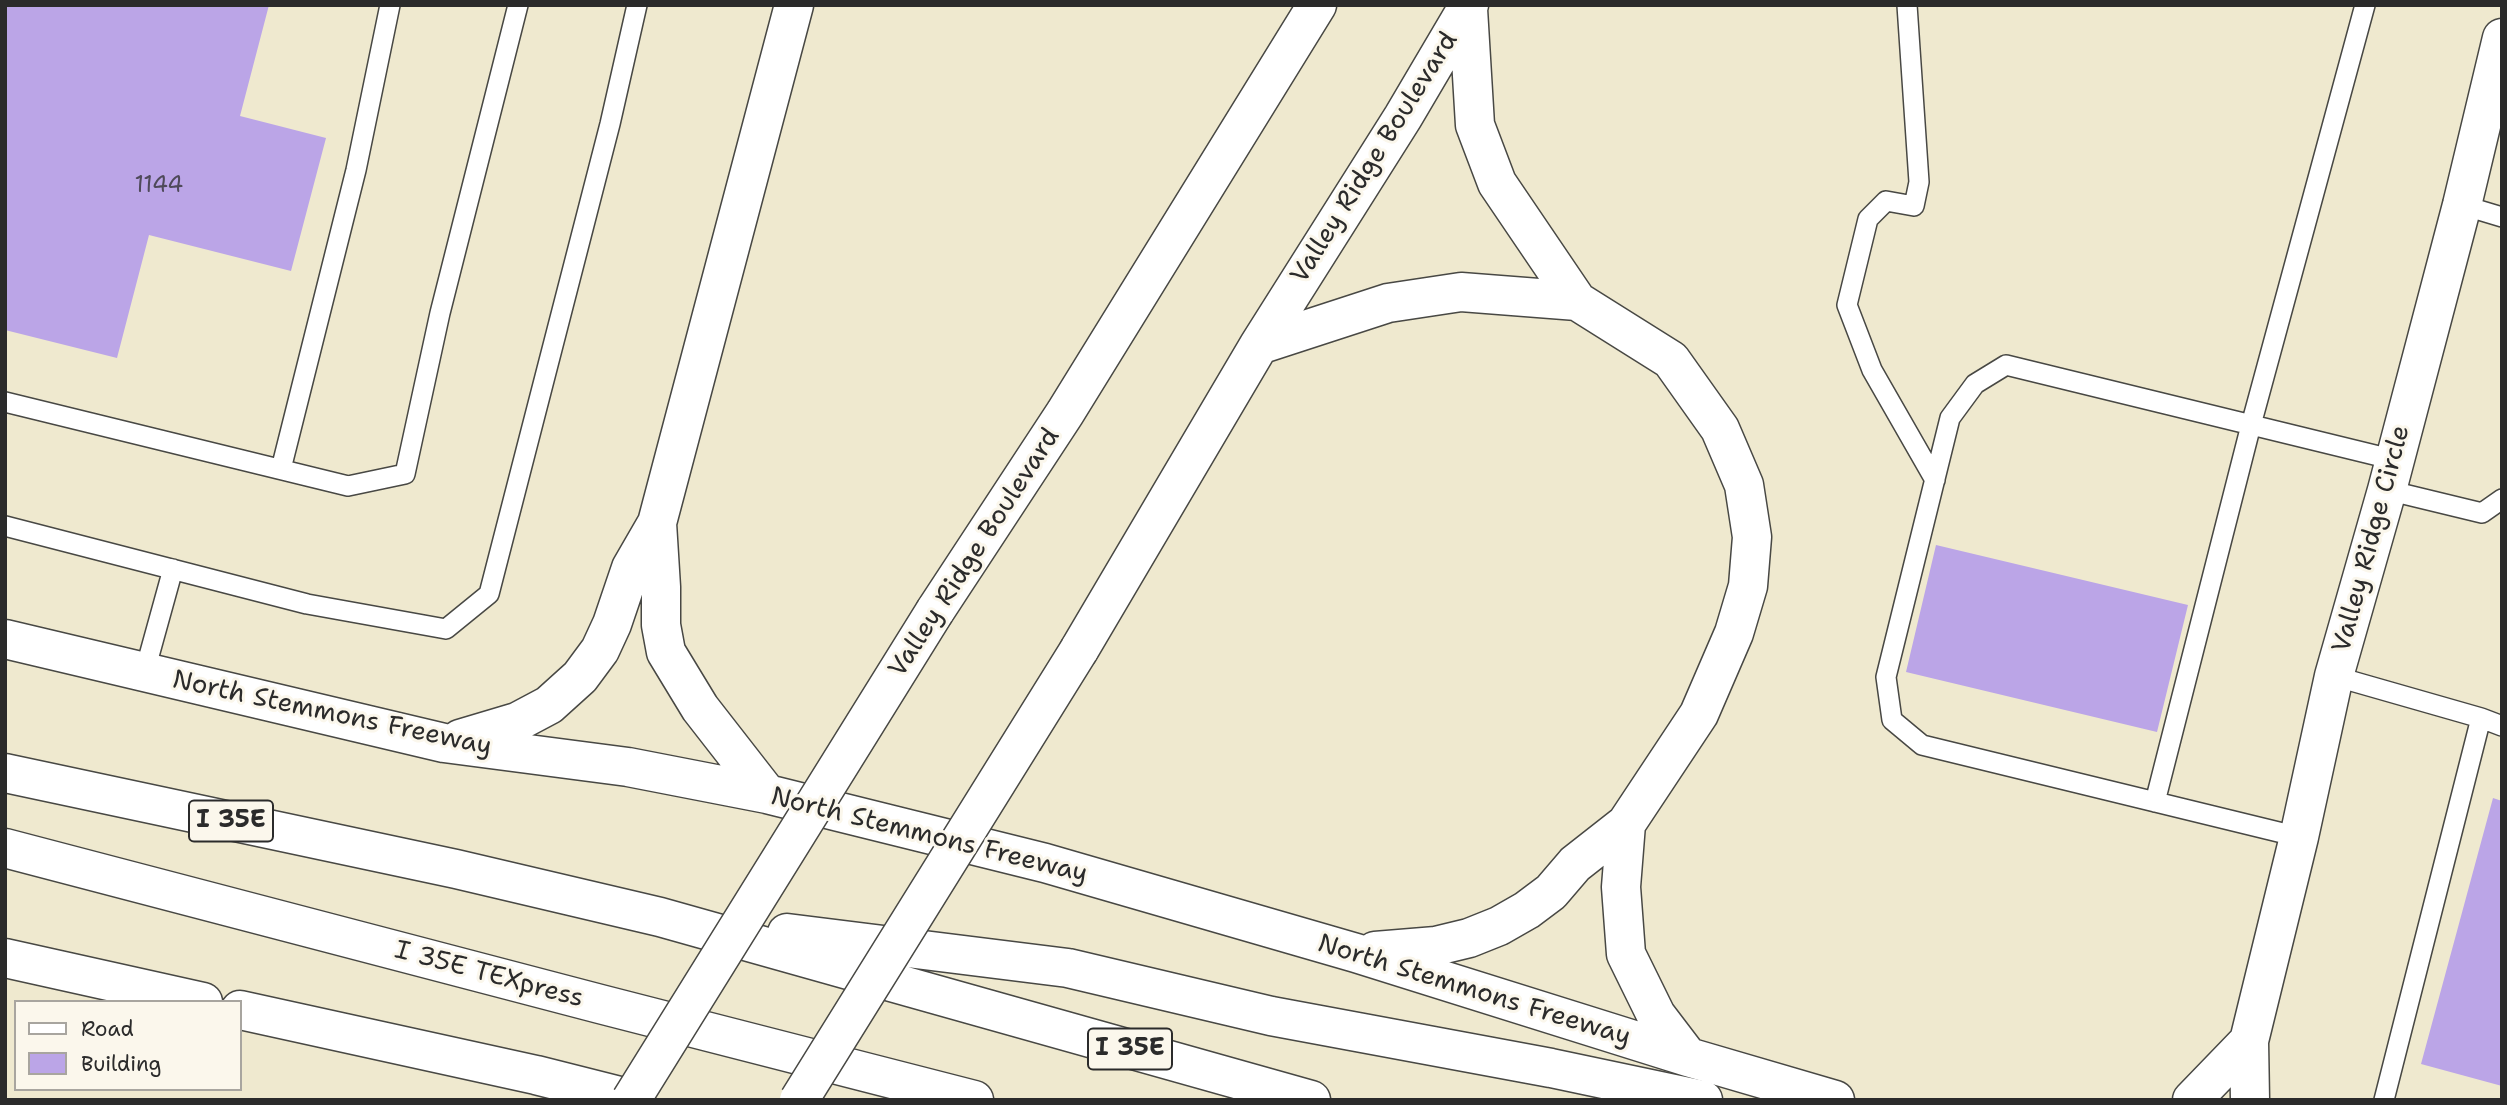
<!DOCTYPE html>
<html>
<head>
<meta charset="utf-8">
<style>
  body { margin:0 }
  #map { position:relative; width:2507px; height:1105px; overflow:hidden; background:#efe9cf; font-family:"Shantell Sans",sans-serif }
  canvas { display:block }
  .frame { position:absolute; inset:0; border:7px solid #2b2b2b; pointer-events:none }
  .legend { position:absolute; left:14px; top:1000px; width:228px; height:91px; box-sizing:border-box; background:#fbf7ec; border:2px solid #a8a59f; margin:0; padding:9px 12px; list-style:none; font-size:21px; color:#2b2b2b }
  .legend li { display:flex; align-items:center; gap:14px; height:35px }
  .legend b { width:35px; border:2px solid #a8a59f }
</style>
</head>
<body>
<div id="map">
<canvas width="2507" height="1105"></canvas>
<div class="frame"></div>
<ul class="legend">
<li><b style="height:9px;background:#fff"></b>Road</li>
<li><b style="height:19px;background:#bba5e7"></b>Building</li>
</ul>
</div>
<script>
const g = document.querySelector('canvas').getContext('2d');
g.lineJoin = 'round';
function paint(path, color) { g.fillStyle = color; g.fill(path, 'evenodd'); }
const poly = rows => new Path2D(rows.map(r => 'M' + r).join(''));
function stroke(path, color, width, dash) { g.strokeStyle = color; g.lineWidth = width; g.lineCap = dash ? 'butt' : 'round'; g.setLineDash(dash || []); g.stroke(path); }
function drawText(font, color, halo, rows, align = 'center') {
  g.font = font + ' "Shantell Sans",sans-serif'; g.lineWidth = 6; g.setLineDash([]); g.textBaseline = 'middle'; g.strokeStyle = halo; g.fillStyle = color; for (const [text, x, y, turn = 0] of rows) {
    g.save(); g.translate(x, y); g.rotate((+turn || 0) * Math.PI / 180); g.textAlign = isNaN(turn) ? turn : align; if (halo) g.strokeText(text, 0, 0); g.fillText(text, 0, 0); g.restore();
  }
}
paint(poly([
  [5,5,269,5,240,116,326,138,291,271,149,235,117,358,5,330],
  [1936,545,2188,605,2157,732,1906,672],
  [2493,798,2502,801,2502,1086,2421,1064]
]), '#bba5e7');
const service = poly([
  [1907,5,1919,182,1914,206,1886,201,1868,219,1847,305,1872,370,1935,480],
  [2462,205,2502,217],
  [5,402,348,486,405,474,440,313,518,5],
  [281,469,356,170,390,5],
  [2387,490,2482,513,2502,499],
  [5,526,307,604,446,629,489,594,610,124,637,5],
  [144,674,173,569],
  [2334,676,2481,718,2384,1100],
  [2481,718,2502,726],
  [2155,802,2251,425,2365,5],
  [2299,837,1922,745,1892,720,1886,677,1950,418,1975,384,2006,365,2395,460]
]);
const minor = poly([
  [2192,1100,2249,1041],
  [2250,1100,2249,1041,2299,837,2334,676,2387,490,2462,205,2502,38]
]);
const secondary = poly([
  [1259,345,1388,303,1461,292,1577,301],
  [657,523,661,587,661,625,666,652,700,708,767,794],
  [935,611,1065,413,1317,5],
  [5,639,444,743,628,767,767,794,1045,863,1356,953,1688,1057,1835,1100],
  [1079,650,1259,345,1403,117,1469,5],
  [460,739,517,722,549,705,580,677,600,650,612,624,631,568,657,523,794,5],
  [1626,824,1621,887,1626,954,1656,1015,1688,1057],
  [1375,951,1436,946,1469,938,1499,926,1527,910,1551,892,1575,864,1626,824,1699,714,1734,633,1748,586,1752,537,1744,485,1720,429,1671,360,1577,301,1497,183,1475,125,1468,9]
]);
const motorway = poly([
  [5,773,456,869,660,917,1311,1100],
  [5,848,600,1004,974,1100],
  [787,933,1068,968,1271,1016,1551,1068,1703,1100],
  [5,958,203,1002],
  [240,1010,536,1075,635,1100]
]);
stroke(service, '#484844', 22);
stroke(minor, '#484844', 41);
stroke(secondary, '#484844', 41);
stroke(motorway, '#484844', 41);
stroke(service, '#fff', 19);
stroke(minor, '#fff', 38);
stroke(secondary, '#fff', 38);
stroke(motorway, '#fff', 38);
const secondaryBridge = poly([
  [631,1100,935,611],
  [799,1100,1079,650]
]);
stroke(secondaryBridge, '#484844', 41, []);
stroke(secondaryBridge, '#fff', 38);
drawText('23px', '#4f4a5a', null, [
  ["1144",159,186]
]);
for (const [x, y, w] of [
  [231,821,84],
  [1130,1049,84]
]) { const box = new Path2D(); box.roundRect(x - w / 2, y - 20.5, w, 41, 5); g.fillStyle = '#fbf7ec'; g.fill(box); stroke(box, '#2b2b2b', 2); }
drawText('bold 24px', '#2b2b2b', null, [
  ["I 35E",231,821],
  ["I 35E",1130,1049]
]);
drawText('26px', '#2b2b2b', '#fbf7ec', [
  ["Valley Ridge Boulevard",1375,158,-58],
  ["Valley Ridge Circle",2372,539,-75],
  ["Valley Ridge Boulevard",975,553,-57],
  ["North Stemmons Freeway",332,714,12],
  ["North Stemmons Freeway",929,836,14],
  ["I 35E TEXpress",489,975,15],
  ["North Stemmons Freeway",1474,991,17]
]);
</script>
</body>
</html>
